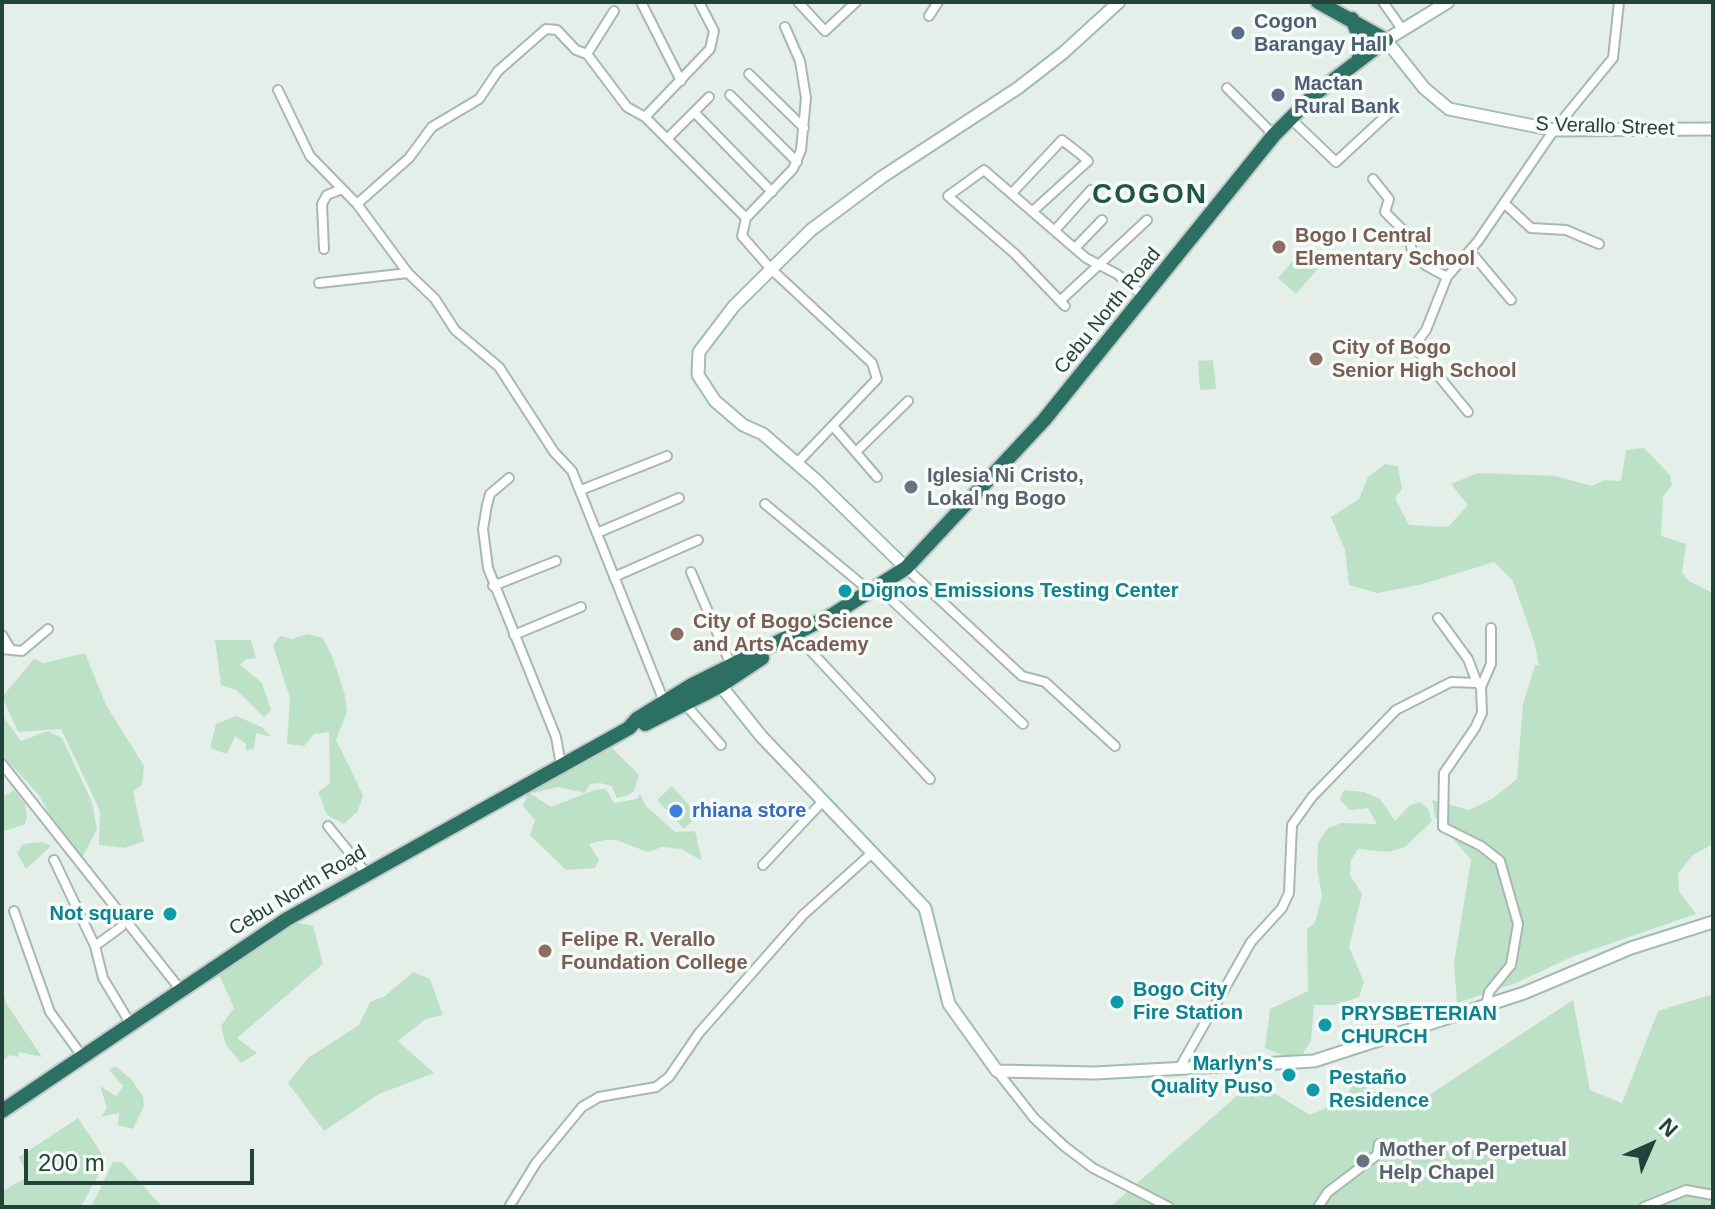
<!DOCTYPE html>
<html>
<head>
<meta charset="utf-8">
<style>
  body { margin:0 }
  #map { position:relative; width:1715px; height:1209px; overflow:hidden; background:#e5efea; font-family:Helvetica,sans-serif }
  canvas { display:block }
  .frame { position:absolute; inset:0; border:4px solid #22423a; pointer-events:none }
  .north { position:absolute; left:1611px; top:1105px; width:80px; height:80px; -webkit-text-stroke:6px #f6fbf8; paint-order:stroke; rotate:45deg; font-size:22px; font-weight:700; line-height:32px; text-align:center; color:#22423a }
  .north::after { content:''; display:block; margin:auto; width:28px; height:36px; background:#22423a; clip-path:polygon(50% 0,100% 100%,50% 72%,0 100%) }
  .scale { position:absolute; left:24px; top:1149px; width:230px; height:36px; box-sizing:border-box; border:4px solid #22423a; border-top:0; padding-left:10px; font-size:24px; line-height:28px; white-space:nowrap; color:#22423a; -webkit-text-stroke:6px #f6fbf8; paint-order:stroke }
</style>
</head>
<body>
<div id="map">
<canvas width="1715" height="1209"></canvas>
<div class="frame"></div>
<div class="north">N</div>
<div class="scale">200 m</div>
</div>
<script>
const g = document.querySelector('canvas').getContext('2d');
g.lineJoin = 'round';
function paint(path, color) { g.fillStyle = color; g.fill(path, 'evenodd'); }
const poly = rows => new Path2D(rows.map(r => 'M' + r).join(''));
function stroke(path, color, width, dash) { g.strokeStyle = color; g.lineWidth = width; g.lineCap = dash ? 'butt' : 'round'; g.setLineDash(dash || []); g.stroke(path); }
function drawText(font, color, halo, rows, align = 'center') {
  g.font = font + ' Helvetica,sans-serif'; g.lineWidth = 7; g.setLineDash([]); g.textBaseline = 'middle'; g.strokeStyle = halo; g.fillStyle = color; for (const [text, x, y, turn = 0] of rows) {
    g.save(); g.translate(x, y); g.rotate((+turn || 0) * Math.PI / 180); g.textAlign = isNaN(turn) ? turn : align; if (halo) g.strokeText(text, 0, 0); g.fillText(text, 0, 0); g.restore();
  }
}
paint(poly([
  [1303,249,1321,265,1296,294,1278,278],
  [1213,360,1216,389,1200,390,1198,361],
  [1644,448,1670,475,1672,485,1663,497,1661,536,1686,544,1682,573,1689,581,1713,593,1713,844,1693,855,1678,873,1679,891,1696,914,1574,956,1516,983,1457,1003,1454,963,1471,860,1435,817,1432,800,1469,810,1492,799,1517,779,1523,704,1535,665,1539,665,1534,642,1513,581,1494,562,1419,585,1377,593,1349,585,1345,550,1331,517,1359,499,1368,477,1385,464,1398,466,1402,489,1395,498,1409,525,1448,527,1468,505,1451,484,1478,473,1555,476,1592,486,1605,480,1621,481,1626,450],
  [307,634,323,638,333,658,345,695,347,712,336,740,363,795,358,811,344,824,327,815,318,792,330,783,329,732,314,734,304,746,287,744,290,698,273,645,280,636,292,639],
  [215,640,251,640,256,658,246,659,240,665,262,683,271,710,264,717,236,690,221,685],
  [85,653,106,705,144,766,142,785,133,791,144,841,125,848,99,845,100,811,61,729,18,732,2,697,34,659,44,663],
  [2,715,21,741,48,731,62,738,92,802,97,829,83,856,75,858,38,794,2,755],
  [236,716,262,727,271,737,256,733,254,748,246,751,246,744,235,736,227,754,210,748,216,724],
  [612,748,639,775,634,791,628,795,617,798,611,786,600,783,590,784,585,793,558,787,534,793,534,789,567,770],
  [672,786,698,815,684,829,657,800],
  [606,789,614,803,637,799,640,794,646,806,675,832,695,831,702,861,682,849,662,847,648,852,616,840,605,840,589,844,599,860,595,868,566,870,530,835,535,820,523,806,528,792,551,807,594,790],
  [14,790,25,804,27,817,25,824,2,832,2,797],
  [1344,790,1364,792,1380,799,1395,821,1410,805,1420,802,1428,809,1432,821,1405,847,1388,852,1358,849,1351,860,1350,875,1362,894,1349,947,1364,982,1359,997,1335,1005,1314,1005,1311,1041,1302,1055,1287,1057,1265,1048,1270,1009,1308,991,1307,929,1315,923,1322,896,1317,868,1318,843,1328,828,1342,823,1377,824,1368,808,1350,810,1340,800],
  [42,842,51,846,26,869,17,853,23,844],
  [294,922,313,926,323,964,237,1038,257,1053,241,1063,226,1045,221,1026,234,1008,219,975],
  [413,972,430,979,443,1015,426,1019,398,1041,434,1073,379,1094,324,1131,288,1083,308,1058,359,1025,370,1002,385,996],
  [2,987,6,1003,42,1057,19,1052,18,1057,10,1055,2,1061],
  [1713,994,1713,1207,1110,1207,1254,1081,1310,1115,1341,1101,1356,1082,1408,1109,1573,1000,1590,1090,1622,1103,1658,1011],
  [115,1066,130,1078,143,1096,144,1106,133,1129,118,1125,119,1113,101,1117,107,1108,100,1086,116,1096,123,1086,109,1070],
  [78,1118,106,1160,81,1207,5,1207,2,1191,28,1177,19,1157],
  [113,1162,122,1162,162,1207,91,1207]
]), '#bde1c7');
const street = poly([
  [641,2,681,81],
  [798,2,825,31,856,2],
  [1383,2,1402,29],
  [614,11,587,54,627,107,645,117,746,218],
  [929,16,938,2],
  [785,27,800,61,806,98,801,150,793,169,746,218,742,236,770,268,872,363,877,379,797,463],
  [749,74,804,128],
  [1227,88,1274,135],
  [278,90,310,156,357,204,408,273,435,299,455,330,499,367,554,452,572,471,665,704],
  [730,95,797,162],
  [694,112,772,192],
  [645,117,710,49,714,31,699,2],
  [1290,118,1336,162,1390,112],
  [667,139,709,97],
  [1373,179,1389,199,1385,212,1409,236,1412,251,1425,265,1447,277],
  [1012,193,1062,140,1080,154,1088,161,1034,210],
  [1504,203,1531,228,1566,230,1599,244],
  [357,204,409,158,432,127,479,99,498,71,546,29,557,30,576,50,587,54],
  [1056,229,1091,190],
  [1075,248,1102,220],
  [324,249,322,204,327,195,342,189],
  [1470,251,1511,300],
  [319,283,408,273],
  [1061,300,1147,220],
  [1065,306,1015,254,948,196,984,170,1086,258,1117,274,1145,297],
  [1468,412,1414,346,1426,330,1447,277,1478,241,1554,130,1613,58,1619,2],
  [833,426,877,477],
  [858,450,908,401],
  [509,478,490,494,487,505,483,529,488,568,556,737,561,765],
  [581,490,667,456],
  [765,504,871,592],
  [597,533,679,498],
  [906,568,1022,676,1045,682,1115,746],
  [691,572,731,665],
  [614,577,698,540],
  [493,586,556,561],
  [879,588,1023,724],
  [1438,618,1468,659,1477,683],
  [2,635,10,648],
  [514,635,581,607],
  [796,635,930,779],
  [2,649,22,651,48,629],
  [1481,687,1491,664,1491,628],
  [685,704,721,745],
  [2,764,180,989],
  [328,826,366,873],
  [54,860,95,946,103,978,130,1023],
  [763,865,824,800],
  [14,911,50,1012,82,1056],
  [95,946,121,927],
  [1180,1067,1251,942,1282,908,1289,893,1292,825,1312,797,1396,710,1451,682,1477,683,1481,687,1482,713,1475,728,1444,773,1443,827,1481,846,1500,861,1518,924,1511,965,1489,992,1486,1006],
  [997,1071,1034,1118,1064,1146,1093,1168,1169,1207],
  [509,1207,536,1163,582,1107,599,1097,656,1087,669,1077,699,1033,803,915,872,853],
  [1318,1207,1328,1192,1377,1155,1379,1144],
  [1644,1207,1686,1190,1713,1195]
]);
const secondary = poly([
  [1448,2,1386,40,1424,88,1449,109,1554,130,1713,129],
  [906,568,817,481,763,434,743,425,715,401,698,375,699,352,734,306,811,230,882,177,1018,88,1063,53,1119,2],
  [717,681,761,736,925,908,949,1004,997,1071,1095,1073,1314,1061,1524,993,1631,948,1713,922]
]);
const highway = poly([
  [1352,19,1361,40,1359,58],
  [645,724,720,686,762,658],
  [2,1111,287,919,629,728,637,719,692,685,834,614,906,568,1044,420,1274,135,1315,94,1386,40,1318,2]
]);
stroke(street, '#a7b8b2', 12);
stroke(secondary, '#a2bbb3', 15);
stroke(highway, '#c1cac8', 18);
stroke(street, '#fff', 8);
stroke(secondary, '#fff', 11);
stroke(highway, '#2c7064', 14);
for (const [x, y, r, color] of [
  [1238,33,8,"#5c6f8a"],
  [1278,95,8,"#5c6f8a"],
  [1279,247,8,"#8d6e63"],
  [1316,359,8,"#8d6e63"],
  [911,487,8,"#6b7280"],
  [845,591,8,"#0f9aa8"],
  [677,634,8,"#8d6e63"],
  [676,811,8,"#3f7fe0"],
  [170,914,8,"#0f9aa8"],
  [545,951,8,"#8d6e63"],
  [1117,1002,8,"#0f9aa8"],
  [1325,1025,8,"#0f9aa8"],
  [1289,1075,8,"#0f9aa8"],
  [1313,1090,8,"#0f9aa8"],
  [1363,1161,8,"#6b7280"]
]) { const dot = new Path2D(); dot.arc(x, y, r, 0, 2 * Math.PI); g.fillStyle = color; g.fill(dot); stroke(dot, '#f6fbf8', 3); }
drawText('bold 20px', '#4e5e75', '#f6fbf8', [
  ["Cogon",1254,22],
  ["Barangay Hall",1254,45],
  ["Mactan",1294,84],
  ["Rural Bank",1294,107]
], 'left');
drawText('20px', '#22423a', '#f6fbf8', [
  ["S Verallo Street",1605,127,2],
  ["Cebu North Road",1108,311,-51],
  ["Cebu North Road",298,891,-31]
]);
drawText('bold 20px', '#785e54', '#f6fbf8', [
  ["Bogo I Central",1295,236],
  ["Elementary School",1295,259],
  ["City of Bogo",1332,348],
  ["Senior High School",1332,371],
  ["City of Bogo Science",693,622],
  ["and Arts Academy",693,645],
  ["Felipe R. Verallo",561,940],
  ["Foundation College",561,963]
], 'left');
drawText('bold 20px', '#5b616d', '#f6fbf8', [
  ["Iglesia Ni Cristo,",927,476],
  ["Lokal ng Bogo",927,499],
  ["Mother of Perpetual",1379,1150],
  ["Help Chapel",1379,1173]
], 'left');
drawText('bold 20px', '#0d838f', '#f6fbf8', [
  ["Dignos Emissions Testing Center",861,591],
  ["Not square",154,914,"right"],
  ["Bogo City",1133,990],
  ["Fire Station",1133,1013],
  ["PRYSBETERIAN",1341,1014],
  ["CHURCH",1341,1037],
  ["Marlyn's",1273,1064,"right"],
  ["Quality Puso",1273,1087,"right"],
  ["Pestaño",1329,1078],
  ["Residence",1329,1101]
], 'left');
drawText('bold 20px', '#366cbe', '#f6fbf8', [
  ["rhiana store",692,811]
], 'left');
g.letterSpacing = '2px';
drawText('bold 28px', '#1d5549', '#f6fbf8', [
  ["COGON",1150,195]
]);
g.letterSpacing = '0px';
</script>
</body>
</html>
